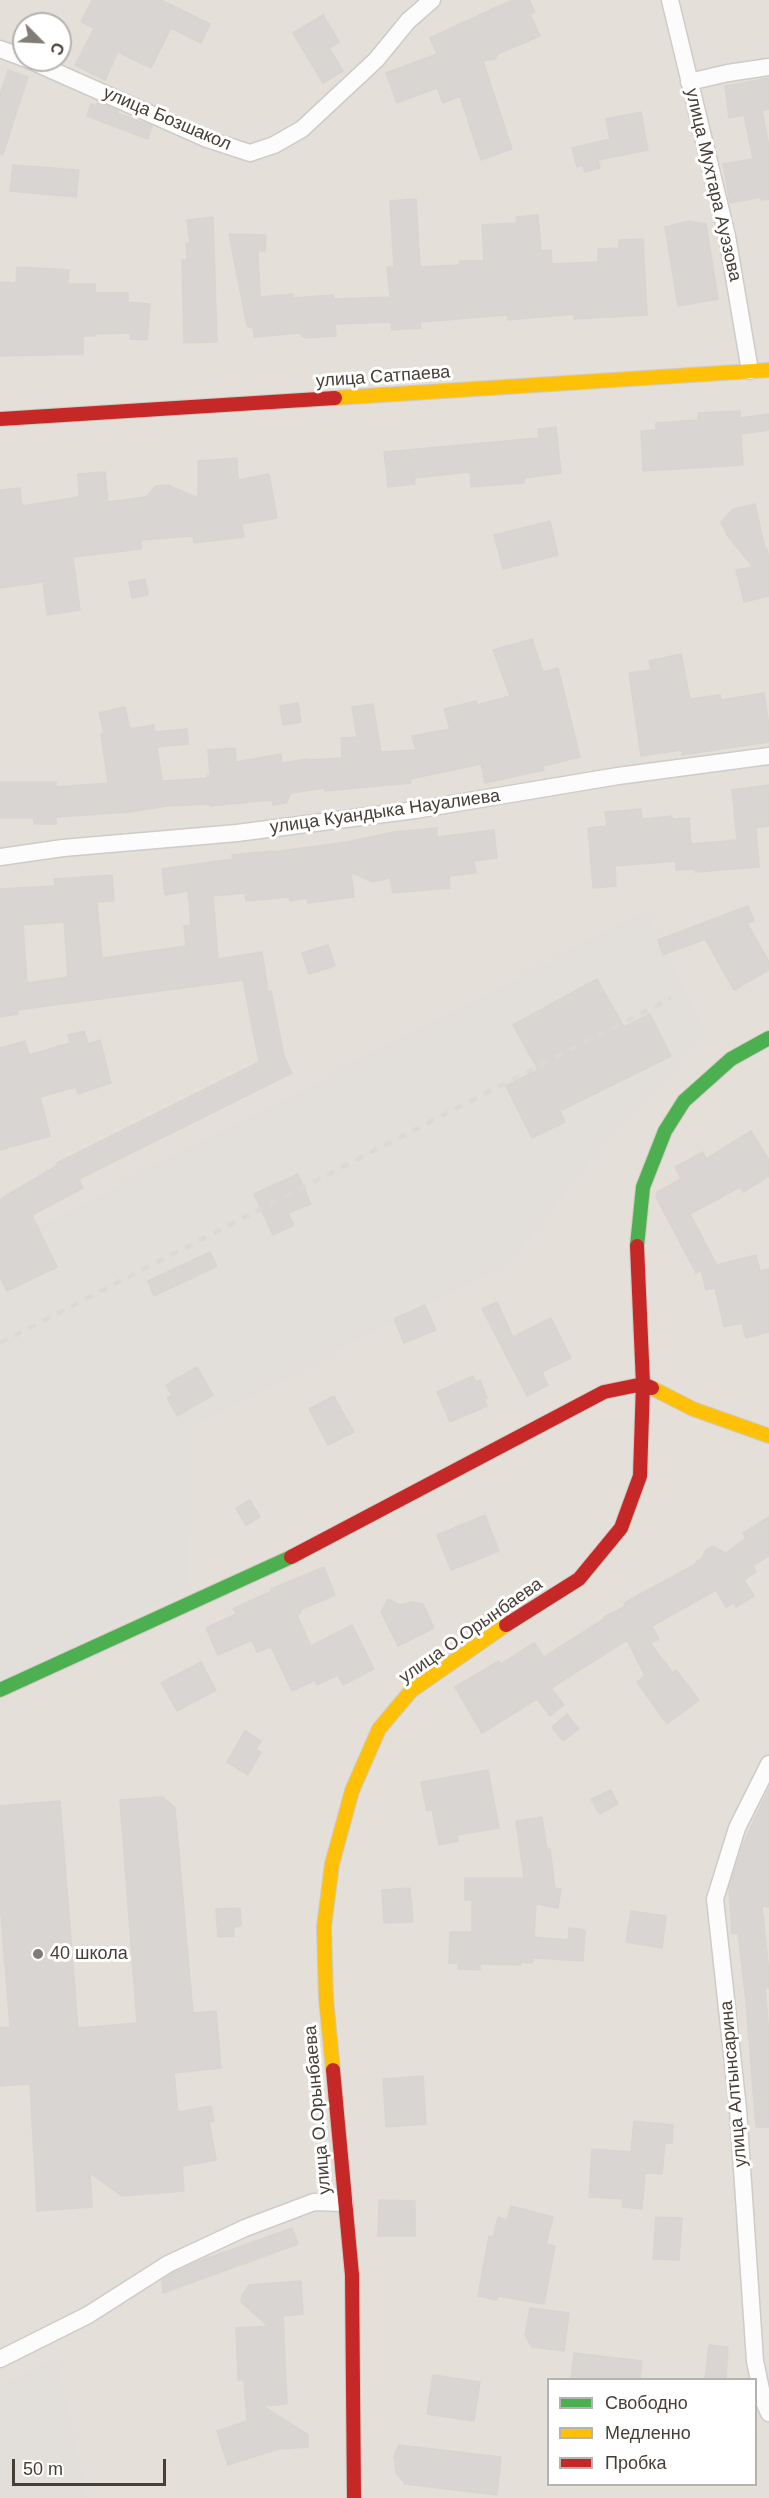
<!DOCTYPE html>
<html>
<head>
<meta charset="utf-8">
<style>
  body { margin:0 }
  #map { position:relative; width:769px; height:2498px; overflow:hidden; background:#f0eeeb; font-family:Helvetica,sans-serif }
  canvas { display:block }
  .legend { position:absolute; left:547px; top:2378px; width:210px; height:108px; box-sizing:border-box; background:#fff; border:2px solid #b5b2af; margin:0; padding:8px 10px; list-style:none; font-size:18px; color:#463f37 }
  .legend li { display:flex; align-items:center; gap:12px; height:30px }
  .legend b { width:30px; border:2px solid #b5b2af }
  .north { position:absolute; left:12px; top:12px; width:60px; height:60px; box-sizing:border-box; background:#fff; border:2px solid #b5b2af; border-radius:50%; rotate:114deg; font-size:16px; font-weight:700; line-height:24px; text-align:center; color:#463f37 }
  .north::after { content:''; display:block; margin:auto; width:21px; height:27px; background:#827c76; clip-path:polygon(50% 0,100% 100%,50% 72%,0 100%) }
  .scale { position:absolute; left:12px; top:2459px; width:154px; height:27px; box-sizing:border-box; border:3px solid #463f37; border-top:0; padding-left:8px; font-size:18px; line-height:21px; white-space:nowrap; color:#463f37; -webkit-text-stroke:4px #fff; paint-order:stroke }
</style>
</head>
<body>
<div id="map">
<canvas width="769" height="2498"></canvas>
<ul class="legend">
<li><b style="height:8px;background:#4caf50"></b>Свободно</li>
<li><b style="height:8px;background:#ffc107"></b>Медленно</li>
<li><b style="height:8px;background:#c62828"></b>Пробка</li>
</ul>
<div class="north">С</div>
<div class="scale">50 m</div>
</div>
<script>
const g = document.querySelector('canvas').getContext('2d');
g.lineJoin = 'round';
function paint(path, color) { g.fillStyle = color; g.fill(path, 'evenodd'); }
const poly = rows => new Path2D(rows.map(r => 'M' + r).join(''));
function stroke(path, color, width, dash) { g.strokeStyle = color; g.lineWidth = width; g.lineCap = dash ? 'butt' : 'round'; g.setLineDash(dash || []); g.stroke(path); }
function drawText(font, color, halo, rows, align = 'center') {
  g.font = font + ' Helvetica,sans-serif'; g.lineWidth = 6; g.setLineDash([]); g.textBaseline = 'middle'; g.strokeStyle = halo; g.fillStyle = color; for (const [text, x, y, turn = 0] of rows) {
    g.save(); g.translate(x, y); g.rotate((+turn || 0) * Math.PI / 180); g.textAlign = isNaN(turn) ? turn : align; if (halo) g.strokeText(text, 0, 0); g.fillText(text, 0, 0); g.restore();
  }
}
paint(poly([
  [0,0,769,0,769,2498,0,2498],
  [24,24,60,24,60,60,24,60],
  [548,2380,756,2380,756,2484,548,2484]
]), '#e4dfd8');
paint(poly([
  [647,911,706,1032,618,1126,511,1260,192,1426,189,1586,0,1684,0,1247],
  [56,2358,87,2498,0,2498,0,2388]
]), '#e2deda');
const building = poly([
  [92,0,161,0,210,24,201,43,171,28,151,68,118,52,105,80,75,65,94,28,81,22,92,0],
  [512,0,529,0,535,12,530,14,540,36,498,54,495,59,483,61,512,149,481,160,460,96,443,103,437,88,397,103,386,73,437,54,430,38,512,0],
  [323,15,339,42,329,48,343,71,323,83,293,33,323,15],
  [8,70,28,77,3,154,0,154,0,94,8,70],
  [769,78,769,109,762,111,769,146,769,199,761,200,761,197,730,203,723,164,753,159,744,115,729,118,725,86,769,78],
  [98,102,118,111,117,113,152,126,148,139,87,116,91,104,96,106,98,102],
  [641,112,648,150,598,160,600,168,585,172,583,165,577,167,572,148,610,139,606,119,641,112],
  [13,165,79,170,76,197,10,191,13,165],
  [416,199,420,267,459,265,459,261,484,261,482,225,517,223,516,217,538,215,541,251,551,250,552,264,598,262,598,249,619,248,619,240,643,239,647,315,574,319,574,314,508,320,507,315,420,322,421,328,392,330,391,322,335,324,336,336,305,338,299,333,254,337,253,328,247,326,229,234,266,235,265,251,258,251,260,297,293,294,293,298,333,295,334,299,390,297,387,267,394,267,390,201,416,199],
  [213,217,217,342,184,343,182,260,187,260,186,243,190,243,187,220,213,217],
  [689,221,706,224,718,299,678,306,665,227,689,221],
  [17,267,69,270,68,284,95,284,95,293,128,293,128,302,150,304,147,340,130,339,131,333,95,334,95,336,83,336,83,354,0,356,0,282,16,283,17,267],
  [740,411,740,418,769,414,769,430,741,434,743,465,643,471,641,431,656,430,656,423,698,420,698,413,740,411],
  [556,427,561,473,524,478,524,483,471,487,470,472,414,478,415,484,388,487,384,452,539,438,538,429,556,427],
  [237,458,238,480,269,474,277,518,242,524,244,537,194,543,193,536,141,540,141,549,73,557,80,610,47,615,43,582,0,588,0,490,20,488,22,506,79,497,78,474,105,472,108,502,146,497,156,486,168,485,198,498,198,461,237,458],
  [755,504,765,549,767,549,769,559,769,596,744,602,736,570,753,567,727,535,721,522,733,509,755,504],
  [550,521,558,555,503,569,494,535,550,521],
  [145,579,148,595,132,598,129,582,145,579],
  [532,639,543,672,558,668,580,757,543,766,544,770,485,783,481,764,410,779,411,783,325,791,325,788,291,793,286,803,273,805,272,800,210,806,210,804,167,806,129,812,56,817,56,824,34,824,34,818,0,818,0,782,56,782,56,787,108,783,101,734,104,733,99,713,125,707,130,729,154,725,154,732,187,729,188,744,157,747,162,780,164,781,207,778,207,776,210,775,208,750,235,748,236,762,281,754,282,763,308,759,308,760,342,758,341,738,357,737,352,707,373,704,381,752,416,750,412,736,450,729,444,709,476,701,477,705,510,696,493,650,532,639],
  [681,654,690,699,720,695,721,700,764,693,769,725,769,742,682,755,682,750,641,756,629,673,651,670,649,661,681,654],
  [298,703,301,722,283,725,280,706,298,703],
  [769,785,769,826,756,828,759,867,695,872,695,869,676,870,676,861,615,866,616,886,593,888,588,828,607,826,605,812,641,809,642,819,672,816,672,819,689,818,691,844,737,840,732,790,769,785],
  [437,828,437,837,494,830,497,858,474,861,476,873,449,876,450,888,393,893,390,878,372,882,351,872,354,897,308,903,307,898,290,901,289,897,246,901,245,893,213,896,218,959,262,952,268,992,271,991,284,1056,292,1073,79,1179,83,1188,32,1215,57,1267,7,1291,0,1277,0,1199,58,1165,57,1163,259,1062,243,980,17,1010,18,1014,0,1017,0,889,55,886,54,879,112,875,114,901,97,902,102,958,186,946,184,926,191,925,188,891,165,895,162,869,233,859,232,855,273,851,273,852,347,842,394,832,437,828],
  [64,922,68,977,27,983,23,925,64,922],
  [748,906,754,921,747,923,769,962,769,970,734,990,705,939,663,955,658,940,748,906],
  [328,945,335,966,309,974,302,953,328,945],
  [597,979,624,1027,650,1014,671,1056,560,1111,565,1122,532,1138,506,1086,538,1070,513,1025,597,979],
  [84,1031,88,1044,100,1040,111,1083,78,1094,76,1087,40,1097,50,1136,0,1150,0,1048,25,1041,29,1055,70,1043,68,1035,84,1031],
  [751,1131,769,1160,769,1176,743,1192,740,1187,690,1214,717,1265,756,1255,760,1271,769,1269,769,1332,746,1338,742,1323,724,1327,715,1288,706,1290,701,1270,696,1273,656,1197,657,1192,681,1179,675,1167,703,1152,706,1159,751,1131],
  [298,1174,311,1204,288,1213,294,1225,273,1235,254,1194,298,1174],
  [210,1252,217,1266,154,1296,148,1281,210,1252],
  [497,1302,513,1337,551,1318,571,1358,542,1372,548,1385,527,1396,482,1309,497,1302],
  [425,1305,436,1330,404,1343,394,1319,425,1305],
  [197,1367,213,1395,177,1416,167,1398,172,1395,166,1385,197,1367],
  [473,1376,476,1382,480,1380,487,1398,484,1399,487,1406,450,1422,437,1392,473,1376],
  [334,1396,354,1432,328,1445,309,1409,334,1396],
  [250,1500,260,1517,246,1525,236,1508,250,1500],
  [485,1515,499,1551,451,1570,437,1535,485,1515],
  [769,1517,769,1556,752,1566,756,1572,744,1580,754,1596,736,1607,734,1603,726,1607,716,1590,652,1626,659,1639,650,1643,673,1673,676,1670,699,1700,667,1724,637,1682,645,1676,627,1640,551,1688,564,1705,550,1716,537,1699,482,1733,455,1687,499,1661,501,1664,534,1643,544,1657,604,1619,604,1617,626,1606,624,1603,696,1564,695,1563,702,1558,706,1550,712,1546,726,1553,746,1538,743,1533,769,1517],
  [324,1567,335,1595,300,1610,301,1613,297,1615,311,1646,352,1625,374,1669,343,1685,338,1675,317,1685,315,1680,292,1691,271,1647,257,1652,252,1640,218,1655,206,1628,236,1614,233,1609,272,1591,271,1589,324,1567],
  [388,1599,400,1605,412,1602,423,1604,434,1628,398,1646,381,1612,388,1599],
  [201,1662,216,1690,177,1711,161,1683,201,1662],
  [567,1714,579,1729,563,1741,552,1727,567,1714],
  [245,1731,261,1741,256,1749,261,1752,248,1775,227,1762,245,1731],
  [488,1770,499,1828,457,1835,458,1841,439,1845,432,1810,427,1811,421,1782,488,1770],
  [769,1788,769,1907,762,1906,769,1972,769,1988,765,1988,769,2034,769,2127,756,2127,746,2002,738,1933,732,1934,729,1888,743,1844,769,1788],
  [611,1790,618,1804,599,1814,591,1799,611,1790],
  [163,1797,175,1808,193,2013,216,2011,221,2068,174,2073,178,2112,211,2106,214,2121,209,2122,216,2160,182,2166,184,2191,122,2196,90,2173,92,2207,37,2211,30,2084,0,2086,0,2028,10,2027,0,1902,0,1806,60,1801,78,2028,137,2023,120,1800,163,1797],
  [542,1817,547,1850,550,1849,555,1888,561,1889,558,1908,536,1904,534,1937,568,1940,569,1928,585,1930,583,1961,533,1958,533,1963,521,1962,521,1965,480,1964,480,1970,458,1969,458,1963,449,1963,450,1932,472,1932,472,1900,465,1900,465,1878,524,1878,516,1821,542,1817],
  [410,1888,413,1922,384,1923,382,1890,410,1888],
  [240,1908,241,1926,234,1927,234,1936,218,1937,216,1909,240,1908],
  [631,1911,666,1916,662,1948,626,1942,631,1911],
  [423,2076,426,2124,386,2127,383,2079,423,2076],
  [634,2121,673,2125,672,2143,665,2143,662,2174,645,2173,642,2209,622,2207,623,2199,589,2197,592,2149,631,2152,634,2121],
  [379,2200,415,2201,415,2236,378,2236,379,2200],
  [511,2206,553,2217,546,2244,555,2246,544,2304,498,2296,497,2300,478,2296,489,2236,493,2237,498,2217,507,2220,511,2206],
  [656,2217,682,2218,679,2260,653,2259,656,2217],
  [292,2228,298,2244,163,2293,162,2280,173,2273,197,2262,292,2228],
  [301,2281,303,2314,283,2316,287,2404,263,2406,308,2435,308,2447,278,2449,228,2465,217,2431,247,2421,244,2380,238,2380,236,2328,268,2326,241,2302,242,2295,249,2285,301,2281],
  [530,2308,569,2313,564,2351,532,2347,525,2335,530,2308],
  [709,2345,728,2347,726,2379,705,2379,709,2345],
  [574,2353,642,2361,640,2379,571,2379,574,2353],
  [433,2375,480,2382,474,2421,427,2414,433,2375],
  [399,2445,501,2457,497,2495,405,2484,396,2473,394,2456,399,2445]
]);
paint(building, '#d8d5d2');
stroke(building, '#d8d5d1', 1.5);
const street = poly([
  [670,0,727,236,750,371],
  [0,49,24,58],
  [29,60,207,139,250,153,274,145,302,129,376,60,408,21,432,0],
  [689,82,728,73,769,67],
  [0,857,63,848,237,833,415,810,618,776,769,756],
  [769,1764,737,1828,715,1899,738,2109,755,2361,763,2399,769,2413],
  [0,2359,88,2315,168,2264,245,2228,314,2202,345,2203]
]);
const fast = poly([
  [637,1246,643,1187,665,1131,684,1101,731,1059,769,1038],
  [0,1690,291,1557]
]);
const slow = poly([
  [335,398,769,370],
  [652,1388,693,1409,769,1436],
  [333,2070,326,1998,324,1927,332,1864,352,1791,379,1729,411,1691,506,1625]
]);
const jam = poly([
  [0,419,335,398],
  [291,1557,604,1392,643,1384,652,1388],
  [506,1625,579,1579,621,1528,640,1476,643,1384,637,1246],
  [333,2070,352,2275,354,2498]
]);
stroke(street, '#ceccc8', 19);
stroke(fast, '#cfcac2', 16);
stroke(slow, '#cfcac2', 16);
stroke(jam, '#cfcac2', 16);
stroke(street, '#fdfcfc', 16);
stroke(fast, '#4caf50', 14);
stroke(slow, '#ffc107', 14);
stroke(jam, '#c62828', 14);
stroke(poly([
  [0,1343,671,998]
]), '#d9d9d8', 4.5, [8, 8]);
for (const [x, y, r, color] of [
  [38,1954,6,"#827c76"]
]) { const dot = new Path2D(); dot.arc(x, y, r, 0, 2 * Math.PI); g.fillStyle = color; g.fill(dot); stroke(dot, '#fff', 2); }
drawText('18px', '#463f37', '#fff', [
  ["улица Бозшакол",167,119,23],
  ["улица Мухтара Ауэзова",713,185,77],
  ["улица Сатпаева",383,377,-4],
  ["улица Куандыка Науалиева",385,812,-8],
  ["улица О.Орынбаева",471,1631,-35],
  ["улица Алтынсарина",734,2084,-95],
  ["улица О.Орынбаева",318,2110,-95]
]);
drawText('18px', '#463f37', '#fff', [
  ["40 школа",50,1954]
], 'left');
</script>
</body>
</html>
